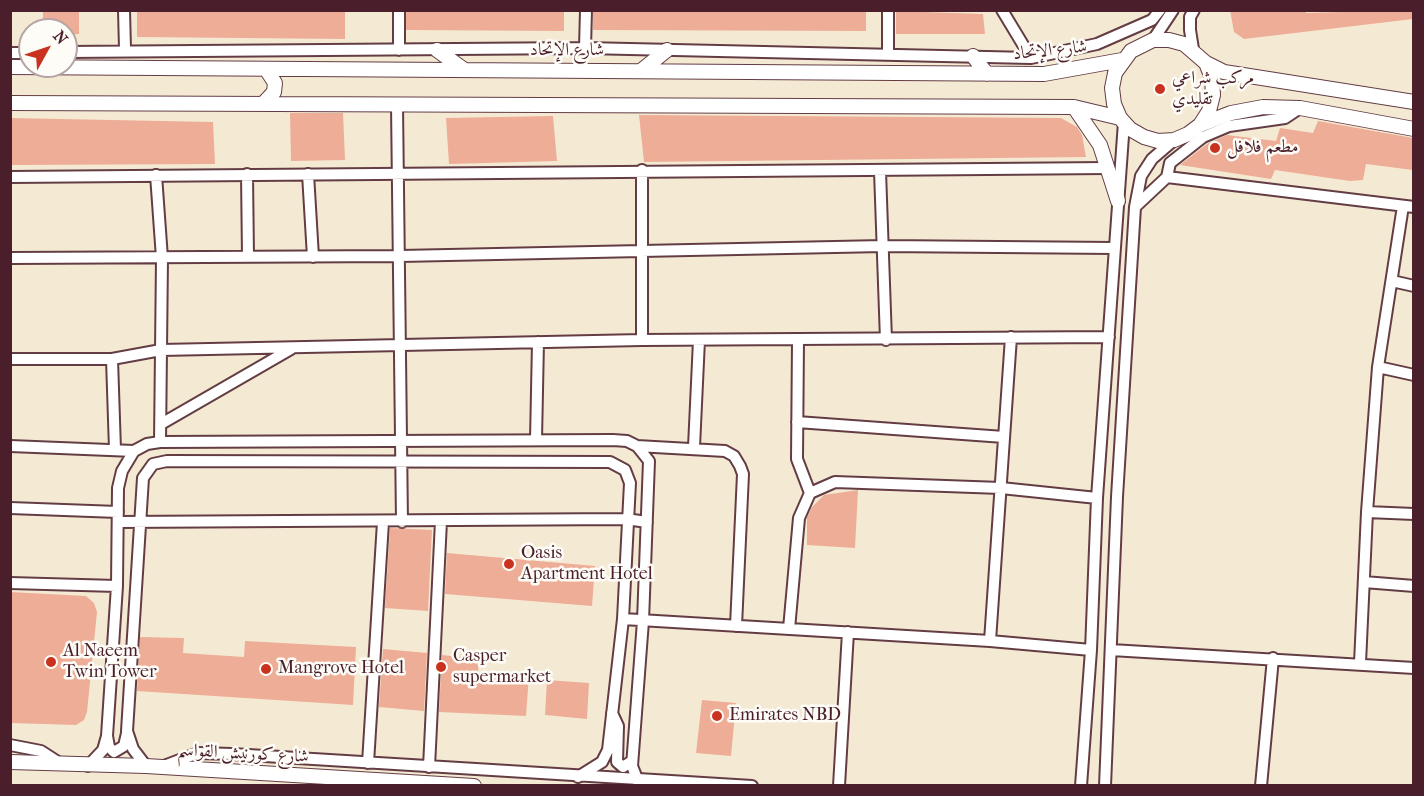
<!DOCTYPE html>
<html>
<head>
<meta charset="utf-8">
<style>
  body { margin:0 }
  #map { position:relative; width:1424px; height:796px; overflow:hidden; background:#f4ead4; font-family:"IM FELL French Canon",serif }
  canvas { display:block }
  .frame { position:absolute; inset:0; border:12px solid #4a1f2b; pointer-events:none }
  .north { position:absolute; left:18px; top:18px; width:60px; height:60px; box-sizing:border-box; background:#fdfcf7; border:2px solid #b5a4a5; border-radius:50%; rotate:50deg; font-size:16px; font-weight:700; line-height:24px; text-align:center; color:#4a1f2b }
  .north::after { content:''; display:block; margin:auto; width:21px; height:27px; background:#c8321e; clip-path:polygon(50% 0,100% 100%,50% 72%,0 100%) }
</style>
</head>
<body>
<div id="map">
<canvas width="1424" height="796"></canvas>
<div class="frame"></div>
<div class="north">N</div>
</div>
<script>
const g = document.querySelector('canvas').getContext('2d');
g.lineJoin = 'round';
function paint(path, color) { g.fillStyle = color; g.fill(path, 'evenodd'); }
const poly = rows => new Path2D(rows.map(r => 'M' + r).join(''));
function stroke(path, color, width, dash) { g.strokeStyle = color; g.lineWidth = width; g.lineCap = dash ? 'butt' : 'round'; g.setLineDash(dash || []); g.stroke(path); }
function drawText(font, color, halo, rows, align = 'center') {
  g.font = font + ' "IM FELL French Canon",Amiri,serif'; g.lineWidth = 5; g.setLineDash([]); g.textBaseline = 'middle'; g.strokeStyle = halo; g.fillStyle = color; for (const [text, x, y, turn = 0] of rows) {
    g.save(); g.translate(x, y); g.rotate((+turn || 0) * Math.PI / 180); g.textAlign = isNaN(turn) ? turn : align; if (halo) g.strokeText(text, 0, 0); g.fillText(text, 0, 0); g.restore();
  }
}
paint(poly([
  [43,10,79,10,79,34,66,35,66,30,43,30],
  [137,10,345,10,345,39,137,37],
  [406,10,564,10,564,31,406,30],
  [593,10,866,10,866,31,593,30],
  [1230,10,1306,10,1306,13,1413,10,1413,19,1244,39,1234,32],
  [896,11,983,14,985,34,896,34],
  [290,113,343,113,345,160,291,161],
  [639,115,1061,118,1077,127,1082,135,1086,157,644,162],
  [553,116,557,161,449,164,446,118],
  [10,118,213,122,215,164,10,165],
  [1318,121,1413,138,1413,170,1366,164,1363,180,1350,181,1275,170,1271,179,1180,165,1207,144,1227,135,1276,141,1280,128,1313,133],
  [858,490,855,548,807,545,807,518,812,507,824,495],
  [390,528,432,530,428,611,385,608],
  [447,553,595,566,592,606,445,594],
  [10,592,86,596,94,603,97,612,87,712,84,720,76,725,10,723],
  [140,637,184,638,183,653,244,657,245,641,356,647,353,705,137,691],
  [383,649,427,653,424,711,379,707],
  [442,655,479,659,478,672,529,675,526,716,439,712],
  [547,680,589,683,587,719,545,715],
  [702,700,736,703,731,756,696,753]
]), '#eead96');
const minor = poly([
  [124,10,125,49],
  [888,10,888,54],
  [1002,10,1031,58],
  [1153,40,1173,10],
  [585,48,586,10],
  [1193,49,1190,30,1190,17,1194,10],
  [399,50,399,10],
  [66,52,585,48,1031,58,1097,44,1152,20,1160,10],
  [10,53,30,53],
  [397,105,402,522],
  [642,170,642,340],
  [880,171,886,340],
  [247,174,248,257],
  [308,174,313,257],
  [156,175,162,258,160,442],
  [10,177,1109,168],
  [1167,177,1414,207],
  [1135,207,1167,177,1170,163,1203,137,1229,126,1285,118,1300,108],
  [10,258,400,256,883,246,1114,248],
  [1392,281,1414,286],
  [798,341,797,459,810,493],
  [10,359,112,359,161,350,642,340,1109,337],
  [112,359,115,450],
  [1378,367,1414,375],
  [797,422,1004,437],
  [161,424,291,349],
  [536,440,538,342],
  [10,446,134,451],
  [637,446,725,451,734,456,740,466,743,474,736,626],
  [694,447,699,340],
  [10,508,118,512],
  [1367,512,1414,514],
  [118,522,626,519,647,522],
  [1364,582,1414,586],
  [10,583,117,586],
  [623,619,990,641,1091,650],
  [789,629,799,518,810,493,835,482,1001,488,1097,498],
  [990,641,1011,337],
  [1111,650,1414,668],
  [1360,663,1367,512,1378,367,1403,206],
  [612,713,618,726,617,762,623,767,632,761],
  [107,736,109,747,114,752,124,746,127,733],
  [10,745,41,751,61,764],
  [368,763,383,522],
  [88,766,103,750,107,736,117,586,118,488,122,471,134,451,147,444,160,442,613,440,627,441,637,446,649,461,643,621,632,766,640,786],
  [146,766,133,749,127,731,143,478,153,464,167,461,610,462,625,470,630,483,623,619,608,750,602,762,578,777],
  [164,766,198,753,232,754,752,786],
  [429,767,441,521],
  [839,786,848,632],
  [1081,786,1091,650,1097,498,1124,122],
  [1105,786,1117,497,1135,207,1141,176,1152,159,1174,140],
  [1261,786,1273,658]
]);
const major = poly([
  [437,50,463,69],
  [973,56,987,74],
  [1206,63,1212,78,1213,95,1209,111,1200,125,1188,134,1174,140,1158,141,1144,137,1130,129,1120,118,1114,104,1112,88,1115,73,1131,51,1153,40,1169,40,1184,44,1206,63,1224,72,1414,102],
  [10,67,1044,74,1122,60],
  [642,70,667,50],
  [10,103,1074,107,1120,118],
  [263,104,274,92,275,83,266,69],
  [1074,107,1100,145,1118,201],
  [1200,125,1231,113,1263,107,1300,108,1414,129],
  [10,762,146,766,474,786]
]);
stroke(minor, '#643d44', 14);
stroke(major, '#643d44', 16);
stroke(minor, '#fff', 10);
stroke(major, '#fff', 14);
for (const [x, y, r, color] of [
  [1160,89,6,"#c8321e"],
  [1215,148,6,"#c8321e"],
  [509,564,6,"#c8321e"],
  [51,662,6,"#c8321e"],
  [441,667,6,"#c8321e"],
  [266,669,6,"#c8321e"],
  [717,716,6,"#c8321e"]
]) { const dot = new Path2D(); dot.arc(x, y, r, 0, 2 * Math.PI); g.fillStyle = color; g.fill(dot); stroke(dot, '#fdfcf7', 2); }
drawText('18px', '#4a1f2b', '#fdfcf7', [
  ["شارع الإتحاد",567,51],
  ["شارع الإتحاد",1050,51,-6],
  ["شارع كورنيش القواسم",243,754,3]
]);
drawText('18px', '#4a1f2b', '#fdfcf7', [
  ["مركب شراعي",1172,79],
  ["تقليدي",1172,100],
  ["مطعم فلافل",1227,148],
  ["Oasis",521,554],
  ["Apartment Hotel",521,575],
  ["Al Naeem",63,652],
  ["Twin Tower",63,673],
  ["Casper",453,657],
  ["supermarket",453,678],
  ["Mangrove Hotel",278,669],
  ["Emirates NBD",729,716]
], 'left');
</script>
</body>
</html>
